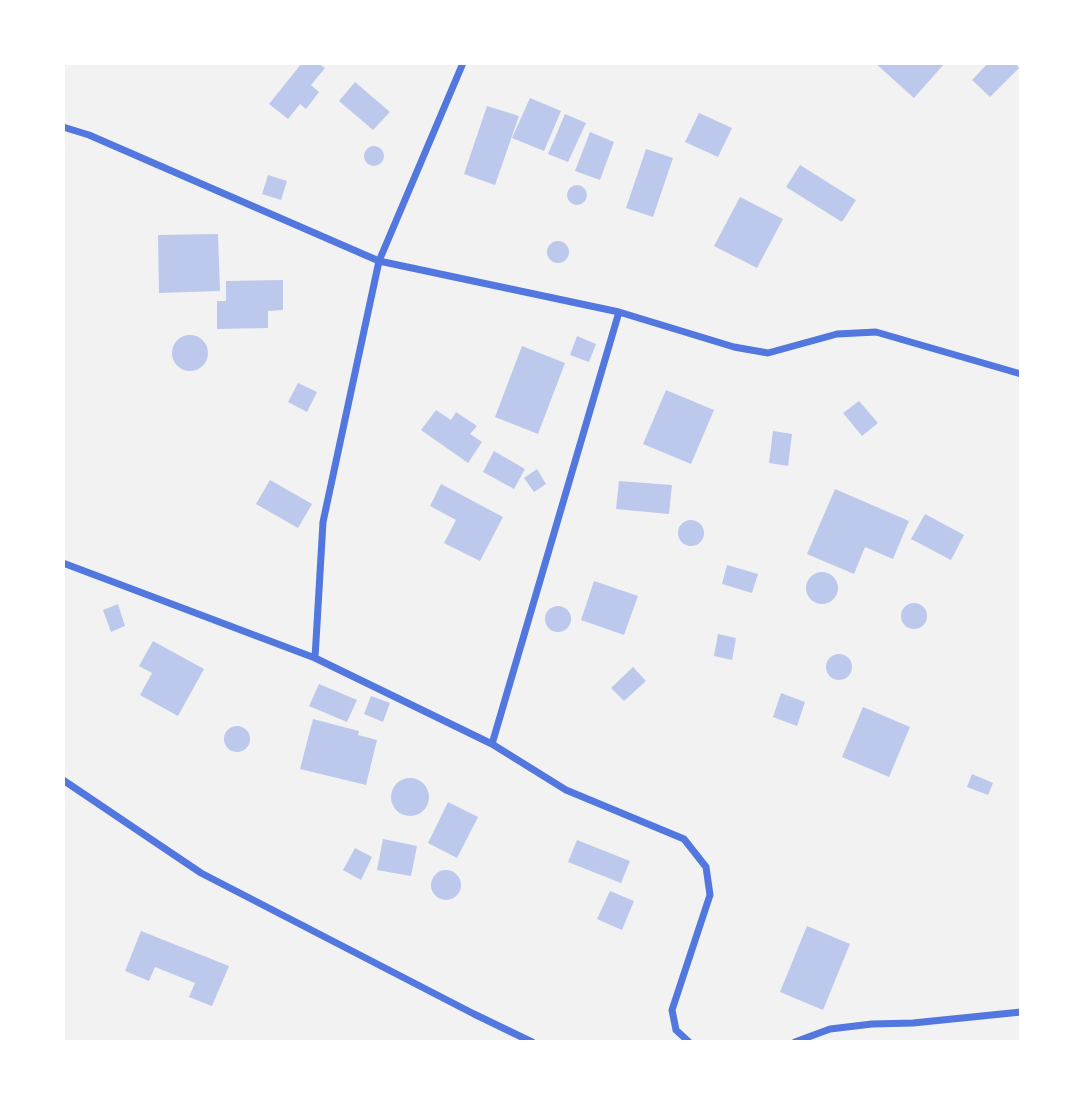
<!DOCTYPE html>
<html>
<head>
<meta charset="utf-8">
<style>
  body { margin:0 }
  #map { position:relative; width:1084px; height:1105px; overflow:hidden; background:#f2f2f2; font-family:"DejaVu Sans",sans-serif }
  canvas { display:block }
  .frame { position:absolute; inset:0; border:65px solid #fff; pointer-events:none }
</style>
</head>
<body>
<div id="map">
<canvas width="1084" height="1105"></canvas>
<div class="frame"></div>
</div>
<script>
const g = document.querySelector('canvas').getContext('2d');
g.lineJoin = 'round';
function paint(path, color) { g.fillStyle = color; g.fill(path, 'evenodd'); }
const poly = rows => new Path2D(rows.map(r => 'M' + r).join(''));
function stroke(path, color, width, dash) { g.strokeStyle = color; g.lineWidth = width; g.lineCap = dash ? 'butt' : 'round'; g.setLineDash(dash || []); g.stroke(path); }
paint(poly([
  [302,63,318,63,325,68,311,85,319,92,306,109,300,104,288,119,269,104],
  [875,63,945,63,914,98],
  [988,63,1015,63,1019,68,990,97,972,80],
  [355,82,390,112,373,130,339,101],
  [530,98,561,111,544,151,512,138],
  [487,106,519,116,495,185,464,174],
  [699,113,732,128,718,157,685,142],
  [565,114,586,123,568,162,548,154],
  [590,132,614,142,600,180,575,171],
  '364 156a10 10 0 1 1 20 0a10 10 0 1 1-20 0Z',
  [646,149,673,158,653,217,626,208],
  [800,165,856,200,842,222,786,187],
  [268,175,287,181,281,200,262,194],
  '567 195a10 10 0 1 1 20 0a10 10 0 1 1-20 0Z',
  [740,197,783,219,757,268,714,246],
  [218,234,220,291,159,293,158,235],
  '547 252a11 11 0 1 1 22 0a11 11 0 1 1-22 0Z',
  [283,280,283,310,268,311,268,328,217,329,217,301,226,301,226,281],
  '172 353a18 18 0 1 1 36 0a18 18 0 1 1-36 0Z',
  [577,336,596,344,589,362,570,355],
  [522,346,565,363,538,434,495,417],
  [298,383,317,392,307,412,288,402],
  [666,390,714,410,691,464,643,444],
  [859,401,878,423,862,436,843,413],
  [436,410,451,420,456,412,477,426,470,434,482,442,468,463,421,430],
  [773,431,792,434,788,466,769,463],
  [494,451,525,469,514,489,483,472],
  [537,469,546,484,534,492,524,478],
  [270,480,312,504,298,528,256,504],
  [619,481,672,485,669,514,616,509],
  [441,484,503,517,480,561,444,543,456,520,430,506],
  [835,489,909,521,893,559,865,547,854,574,807,554],
  [925,514,964,535,951,560,911,539],
  '678 533a13 13 0 1 1 26 0a13 13 0 1 1-26 0Z',
  [727,565,758,574,752,593,722,584],
  '806 588a16 16 0 1 1 32 0a16 16 0 1 1-32 0Z',
  [594,581,638,596,624,635,581,620],
  '901 616a13 13 0 1 1 26 0a13 13 0 1 1-26 0Z',
  [118,604,125,626,111,632,103,610],
  '545 619a13 13 0 1 1 26 0a13 13 0 1 1-26 0Z',
  [718,634,736,638,732,660,714,656],
  [153,641,204,669,178,716,140,695,152,673,139,666],
  '826 667a13 13 0 1 1 26 0a13 13 0 1 1-26 0Z',
  [633,667,646,681,624,701,611,688],
  [319,684,357,700,347,722,309,706],
  [781,693,805,702,797,726,773,717],
  [371,696,390,703,383,722,364,714],
  [863,707,910,727,889,777,842,757],
  [313,719,359,731,358,735,377,740,366,785,300,769],
  '224 739a13 13 0 1 1 26 0a13 13 0 1 1-26 0Z',
  [972,774,993,783,988,795,967,787],
  '391 797a19 19 0 1 1 38 0a19 19 0 1 1-38 0Z',
  [448,802,478,817,457,858,428,843],
  [383,839,417,846,411,876,377,870],
  [577,840,630,861,621,883,568,862],
  [355,848,372,857,361,880,343,870],
  '431 885a15 15 0 1 1 30 0a15 15 0 1 1-30 0Z',
  [610,891,634,901,622,930,597,919],
  [807,926,850,944,823,1010,780,992],
  [141,931,229,966,212,1006,189,997,195,983,155,967,149,981,125,971]
]), '#bdc9ec');
stroke(poly([
  [63,127,89,135,379,261,619,312,734,347,768,353,837,334,876,332,1021,374],
  [63,563,315,658,492,744,566,790,684,839,706,867,710,895,672,1010,676,1030,689,1042],
  [315,658,323,522,379,261,463,63],
  [492,744,619,312],
  [63,780,201,873,474,1014,532,1042],
  [795,1042,830,1029,872,1024,913,1023,1021,1012]
]), '#5277de', 7);
</script>
</body>
</html>
